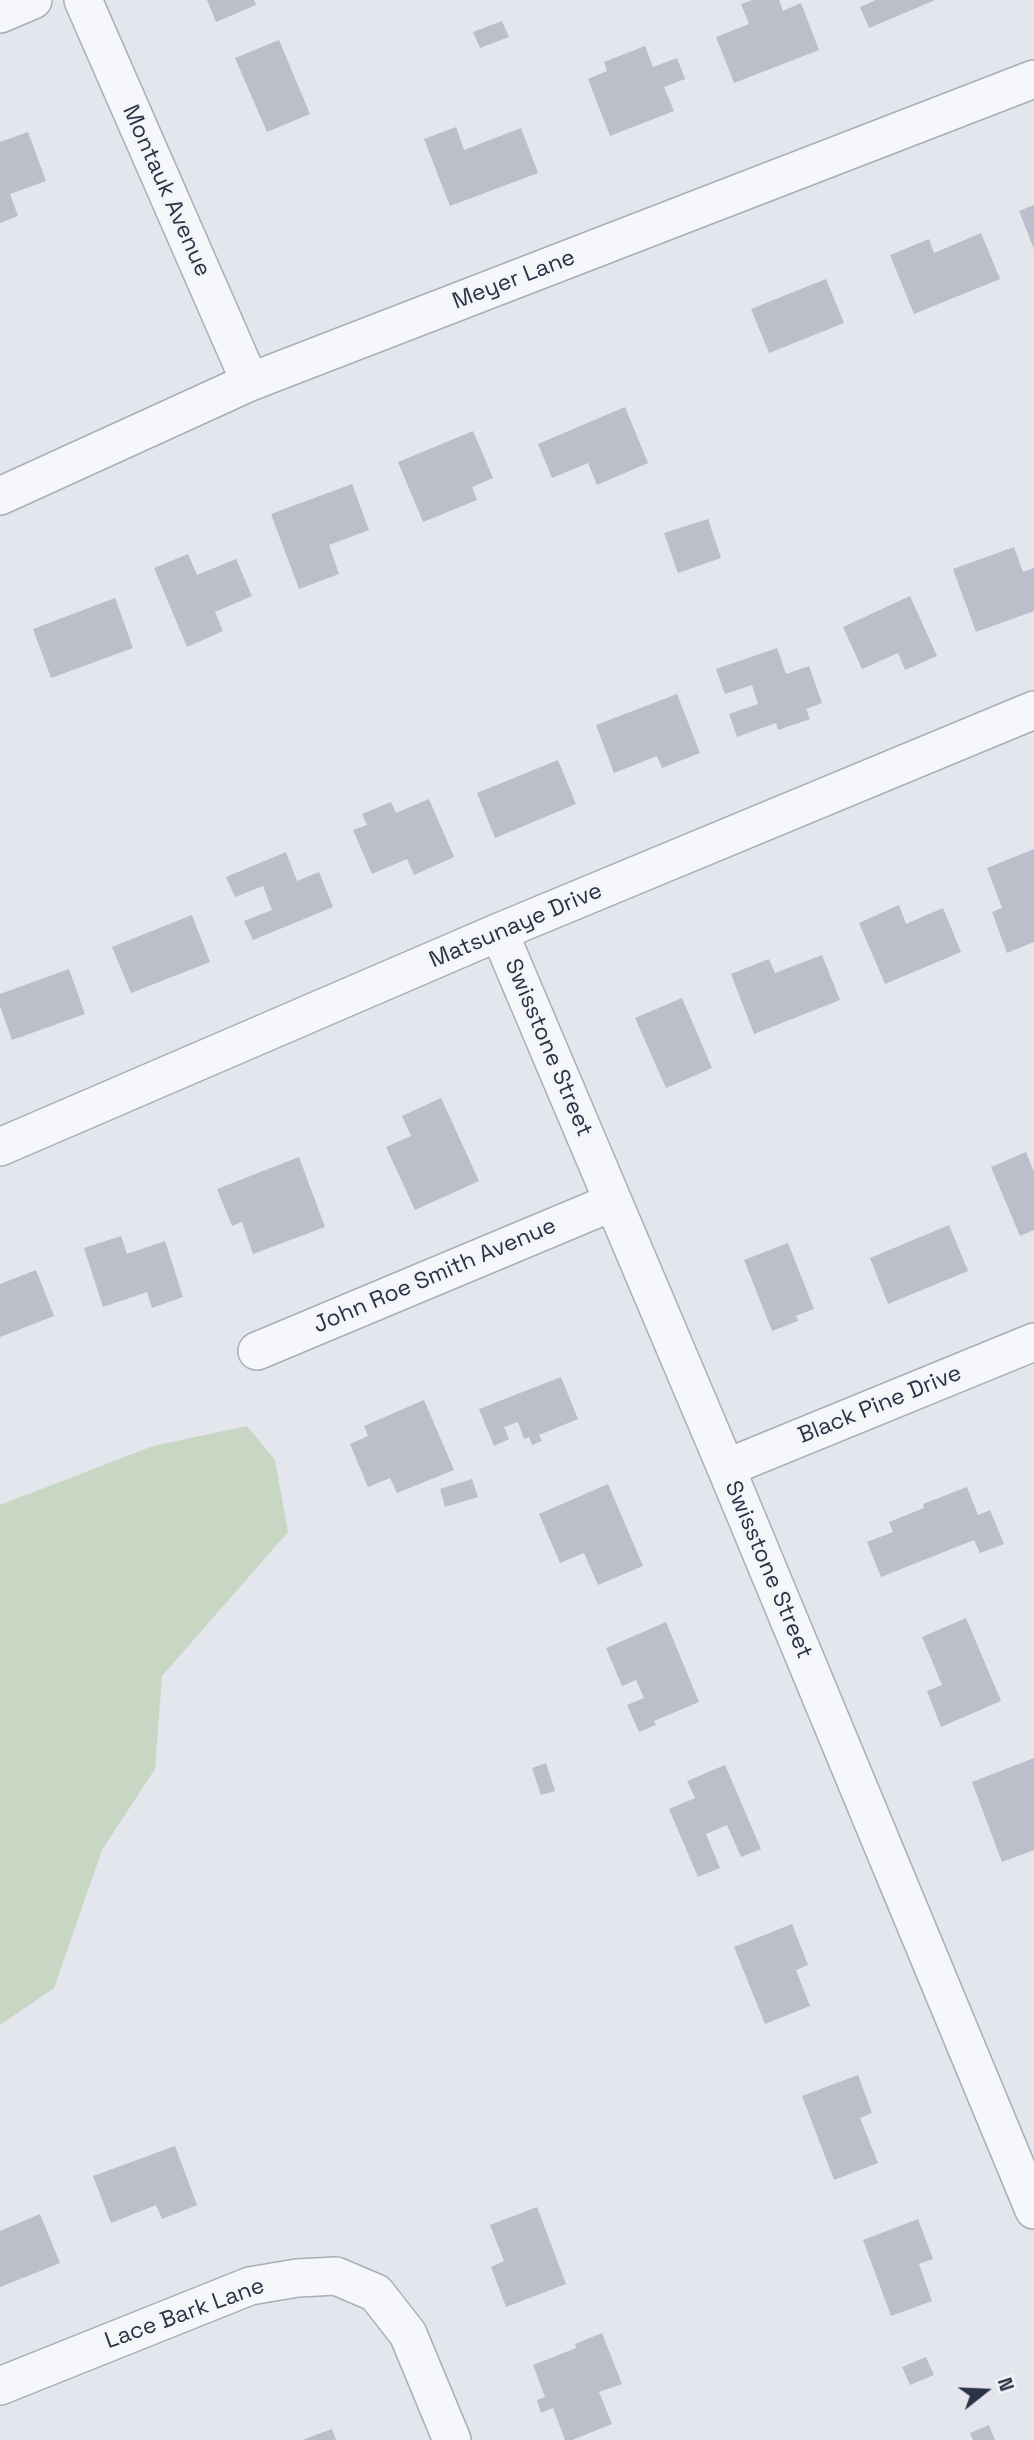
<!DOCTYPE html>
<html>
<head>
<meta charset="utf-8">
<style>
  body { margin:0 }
  #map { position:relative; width:1034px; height:2440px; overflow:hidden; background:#e3e6ec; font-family:"Space Grotesk",sans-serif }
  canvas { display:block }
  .north { position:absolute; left:950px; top:2356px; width:70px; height:70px; -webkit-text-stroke:5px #f3f5f9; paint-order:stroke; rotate:72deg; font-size:19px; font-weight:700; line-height:28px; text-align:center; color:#2a3345 }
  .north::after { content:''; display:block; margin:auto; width:24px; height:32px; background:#2a3345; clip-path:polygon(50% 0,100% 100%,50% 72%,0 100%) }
</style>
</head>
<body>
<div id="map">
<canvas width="1034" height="2440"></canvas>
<div class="north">N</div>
</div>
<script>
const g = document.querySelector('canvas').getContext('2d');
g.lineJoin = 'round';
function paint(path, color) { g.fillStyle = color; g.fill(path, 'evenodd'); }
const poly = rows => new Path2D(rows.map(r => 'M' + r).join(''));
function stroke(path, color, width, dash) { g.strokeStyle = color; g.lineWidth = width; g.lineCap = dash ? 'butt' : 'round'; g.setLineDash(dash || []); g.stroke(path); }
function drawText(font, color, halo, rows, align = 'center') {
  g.font = font + ' "Space Grotesk",sans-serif'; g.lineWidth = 6; g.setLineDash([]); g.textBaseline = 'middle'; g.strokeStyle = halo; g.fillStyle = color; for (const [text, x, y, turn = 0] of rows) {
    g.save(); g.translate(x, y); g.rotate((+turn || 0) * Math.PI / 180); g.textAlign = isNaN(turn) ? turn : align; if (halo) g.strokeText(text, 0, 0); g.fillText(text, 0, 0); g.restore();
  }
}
paint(poly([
  [247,1426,275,1460,288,1532,162,1676,155,1769,102,1850,54,1988,0,2025,0,1505,153,1446]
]), '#c8d6c4');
paint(poly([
  [207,0,254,0,256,5,216,22],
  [752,0,779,0,783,11,801,3,819,50,734,83,716,37,749,24,741,4],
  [876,0,935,0,869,28,860,7],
  [502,21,509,37,480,48,473,32],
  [279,40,310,114,267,132,235,58],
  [645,46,653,67,677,58,685,79,664,87,674,111,610,136,588,79,607,71,604,62],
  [456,127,464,150,521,128,538,173,450,206,424,139],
  [28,132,46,181,10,194,18,216,0,223,0,142],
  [1034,205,1034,249,1019,211],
  [981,233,1000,279,914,314,890,255,929,239,934,253],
  [826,279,844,323,769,353,751,309],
  [625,407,648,463,597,485,588,463,552,478,538,444],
  [473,431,493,478,472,487,477,500,423,522,398,462],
  [352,484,369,530,329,545,339,574,299,589,271,514],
  [708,519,721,558,678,573,664,533],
  [1014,547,1023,572,1034,568,1034,611,976,632,953,569],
  [188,554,197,575,236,559,252,596,215,612,223,631,187,647,154,568],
  [910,596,937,656,905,670,898,653,862,669,843,627],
  [115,598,133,648,51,678,33,629],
  [777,648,786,674,809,666,822,703,806,709,810,719,778,730,776,723,737,737,729,714,758,704,752,685,725,694,716,669],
  [677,694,700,753,662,768,657,756,614,773,596,725],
  [558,760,576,804,495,838,477,793],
  [429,799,454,857,414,875,407,859,372,874,353,830,367,825,362,814,391,802,396,813],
  [1034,849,1034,942,1007,953,992,912,1002,908,987,868],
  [286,852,297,881,319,872,333,907,253,940,244,921,272,910,263,886,235,897,226,877],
  [899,905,906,924,943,908,961,952,885,984,859,923],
  [192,915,210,962,131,993,112,947],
  [822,955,840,1000,754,1034,731,974,769,959,775,973],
  [69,969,85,1014,12,1040,0,1006,0,994],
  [682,998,712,1068,666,1088,635,1018],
  [441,1098,479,1181,415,1210,386,1147,411,1136,402,1116],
  [1026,1152,1034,1172,1034,1230,1020,1236,991,1167],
  [299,1157,325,1227,253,1254,242,1222,232,1226,217,1189],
  [949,1225,968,1271,888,1304,870,1258],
  [121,1236,127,1254,165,1241,183,1297,152,1308,147,1292,103,1307,84,1248],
  [788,1243,814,1309,796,1316,798,1321,772,1331,744,1260],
  [36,1270,54,1316,0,1337,0,1284],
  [561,1377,578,1419,539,1435,542,1441,532,1445,529,1437,524,1439,518,1422,504,1427,509,1439,494,1446,479,1409],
  [424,1400,454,1470,397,1493,390,1478,368,1487,350,1444,368,1436,364,1426],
  [472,1479,478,1497,445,1507,440,1489],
  [608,1484,643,1566,598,1585,584,1553,560,1563,539,1514],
  [967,1487,978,1515,990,1510,1004,1544,980,1553,974,1540,881,1577,867,1542,893,1532,889,1522,924,1508,923,1504],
  [966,1618,1001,1701,941,1727,927,1691,942,1685,922,1637],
  [666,1622,699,1702,654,1721,656,1725,639,1732,627,1705,644,1698,636,1680,622,1686,606,1648],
  [1034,1758,1034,1850,1002,1862,972,1782],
  [546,1763,555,1791,541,1795,532,1768],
  [725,1765,761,1849,741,1857,727,1825,706,1834,720,1868,698,1877,669,1809,695,1798,687,1781],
  [792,1924,808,1965,796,1970,810,2006,765,2024,734,1947],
  [858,2075,872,2113,860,2118,878,2163,834,2180,802,2096],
  [175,2146,197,2205,162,2219,156,2205,111,2223,93,2176],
  [537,2207,566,2284,506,2307,491,2267,504,2261,490,2225],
  [40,2214,60,2263,0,2287,0,2231],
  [918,2219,933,2259,919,2264,932,2301,891,2316,863,2240],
  [602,2333,622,2384,599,2392,612,2424,572,2440,565,2440,553,2408,541,2413,537,2400,545,2397,533,2365,576,2348,575,2344],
  [926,2357,934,2375,910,2385,902,2367],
  [989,2425,995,2440,973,2440,970,2433],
  [332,2429,336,2440,302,2440]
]), '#babfca');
const minor = poly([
  [83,0,250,382],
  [0,14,33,0],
  [0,496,250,382,1034,79],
  [499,932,726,1468,1034,2210],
  [0,1147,499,932,1034,710],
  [257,1351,613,1202],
  [726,1468,1034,1342],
  [0,2386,250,2286,297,2278,336,2276,376,2293,408,2334,452,2440]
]);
stroke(minor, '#a8adb7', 40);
stroke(minor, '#f6f7fa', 37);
drawText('23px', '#2a3345', '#f3f5f9', [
  ["Montauk Avenue",166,191,66],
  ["Meyer Lane",514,280,-21],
  ["Matsunaye Drive",516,926,-23],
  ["Swisstone Street",548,1048,67],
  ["John Roe Smith Avenue",435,1276,-23],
  ["Black Pine Drive",880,1405,-22],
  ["Swisstone Street",768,1570,67],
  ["Lace Bark Lane",185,2314,-20]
]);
</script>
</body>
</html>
